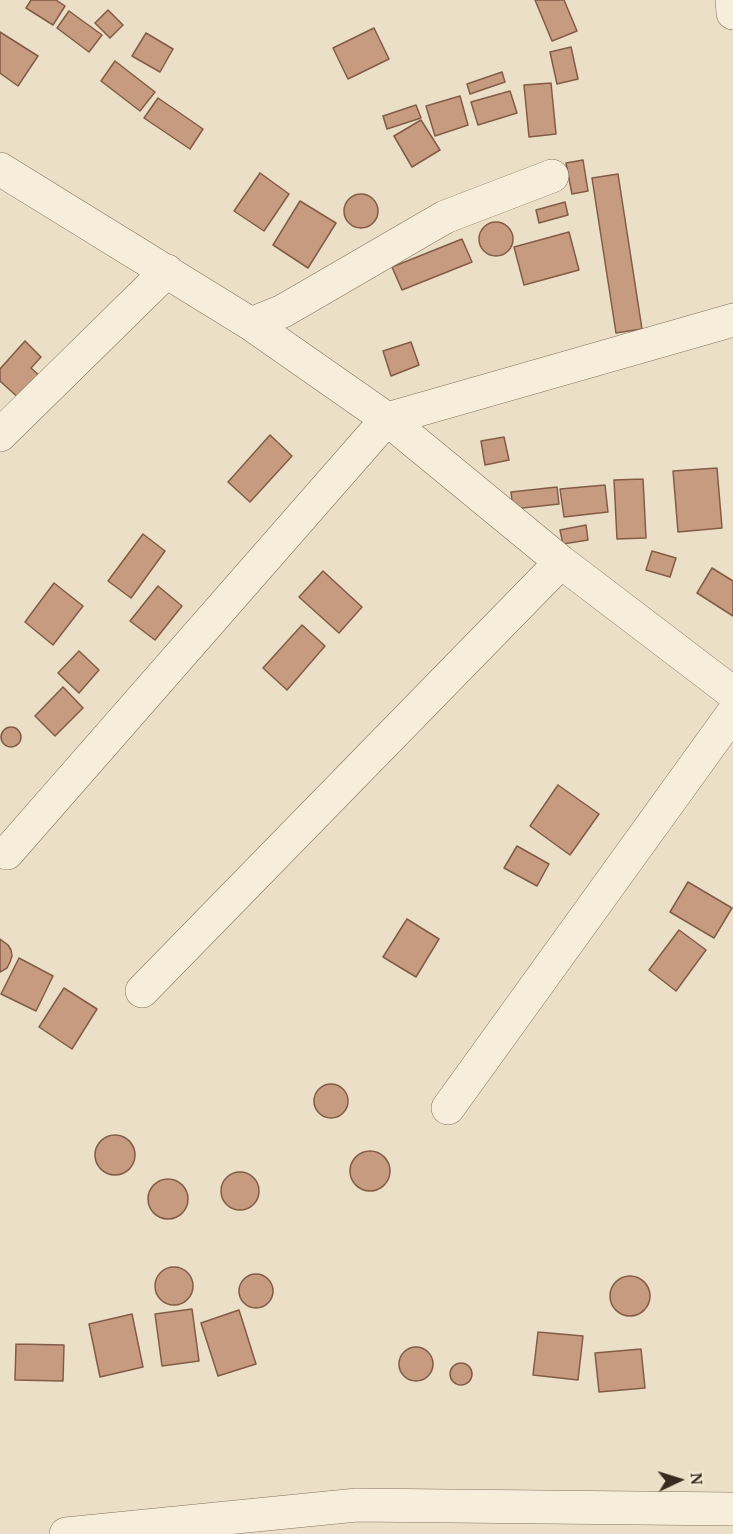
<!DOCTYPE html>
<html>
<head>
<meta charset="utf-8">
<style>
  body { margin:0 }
  #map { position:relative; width:733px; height:1534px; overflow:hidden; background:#ebdfc7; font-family:"PT Serif",serif }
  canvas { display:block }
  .north { position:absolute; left:649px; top:1450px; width:60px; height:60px; -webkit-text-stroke:4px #f3ead6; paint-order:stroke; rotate:86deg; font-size:16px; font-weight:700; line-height:24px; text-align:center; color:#372b20 }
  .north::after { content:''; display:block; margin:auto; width:21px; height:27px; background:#372b20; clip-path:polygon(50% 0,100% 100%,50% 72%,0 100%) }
</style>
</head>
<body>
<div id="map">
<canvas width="733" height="1534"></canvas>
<div class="north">N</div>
</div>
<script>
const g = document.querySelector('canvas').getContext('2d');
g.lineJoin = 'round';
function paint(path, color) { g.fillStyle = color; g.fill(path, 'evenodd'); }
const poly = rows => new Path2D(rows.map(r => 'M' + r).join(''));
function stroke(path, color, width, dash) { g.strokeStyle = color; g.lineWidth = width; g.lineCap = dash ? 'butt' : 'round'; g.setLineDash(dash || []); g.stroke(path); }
const building = poly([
  [31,0,56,0,65,6,53,25,26,8,31,0],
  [535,0,564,0,577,31,552,41,535,0],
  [108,10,123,25,110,38,95,23,108,10],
  [69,11,102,35,89,52,57,28,69,11],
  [374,28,389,59,348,79,333,48,374,28],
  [0,32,38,56,18,86,0,73,0,32],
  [146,33,173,49,160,72,132,56,146,33],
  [571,47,578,79,557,84,550,52,571,47],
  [115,61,155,92,140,111,101,81,115,61],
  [502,72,505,82,470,94,467,84,502,72],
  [551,83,556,134,529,137,524,85,551,83],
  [510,91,517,113,478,125,471,102,510,91],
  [460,96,468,125,435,136,426,106,460,96],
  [158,98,203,129,190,149,144,118,158,98],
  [416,105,421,118,387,129,383,116,416,105],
  [421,120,440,150,412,167,394,136,421,120],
  [583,160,588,191,572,194,566,163,583,160],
  [260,173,289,194,264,231,234,211,260,173],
  [618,174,642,329,616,333,592,178,618,174],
  '344 211a17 17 0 1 1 34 0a17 17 0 1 1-34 0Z',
  [300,201,336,223,308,268,273,245,300,201],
  [565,202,568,215,539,223,536,210,565,202],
  '479 239a17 17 0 1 1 34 0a17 17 0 1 1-34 0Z',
  [569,232,579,270,524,285,514,247,569,232],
  [462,239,472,262,402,290,392,267,462,239],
  [25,341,41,357,31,368,42,378,22,401,0,381,0,369,25,341],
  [411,342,419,365,391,376,383,351,411,342],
  [270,435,292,456,250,502,228,482,270,435],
  [504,437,509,460,485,465,481,441,504,437],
  [717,468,722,528,678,532,673,471,717,468],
  [643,479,646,538,617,539,614,480,643,479],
  [605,485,608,512,564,517,560,489,605,485],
  [557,487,559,504,513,509,511,492,557,487],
  [586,525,588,540,563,544,560,530,586,525],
  [143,534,165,551,131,598,108,581,143,534],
  [652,551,676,558,670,577,646,570,652,551],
  [712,568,733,581,733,616,697,593,712,568],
  [323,571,362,607,339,633,299,597,323,571],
  [54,583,83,606,53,645,25,622,54,583],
  [158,586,182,606,155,640,130,621,158,586],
  [302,625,325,646,287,690,263,668,302,625],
  [79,651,99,670,79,693,58,673,79,651],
  [63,687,83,708,55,736,35,716,63,687],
  '1 737a10 10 0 1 1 20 0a10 10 0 1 1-20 0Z',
  [558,785,599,814,570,855,530,826,558,785],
  [517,846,549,864,537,886,504,868,517,846],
  [688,882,732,908,714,938,670,912,688,882],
  [407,919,439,939,416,977,383,957,407,919],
  [679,930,706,950,676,991,649,970,679,930],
  [0,939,8,945,11,950,12,956,10,962,7,968,0,972,0,939],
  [19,958,53,976,36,1011,1,994,19,958],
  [64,988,97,1009,72,1049,39,1027,64,988],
  '314 1101a17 17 0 1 1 34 0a17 17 0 1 1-34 0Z',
  '95 1155a20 20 0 1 1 40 0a20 20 0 1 1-40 0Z',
  '350 1171a20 20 0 1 1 40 0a20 20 0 1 1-40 0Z',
  '221 1191a19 19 0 1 1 38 0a19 19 0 1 1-38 0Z',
  '148 1199a20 20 0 1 1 40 0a20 20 0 1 1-40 0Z',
  '155 1286a19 19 0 1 1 38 0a19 19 0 1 1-38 0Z',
  '239 1291a17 17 0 1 1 34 0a17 17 0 1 1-34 0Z',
  '610 1296a20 20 0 1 1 40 0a20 20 0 1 1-40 0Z',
  [192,1309,199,1361,162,1366,155,1314,192,1309],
  [239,1310,256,1364,218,1376,201,1323,239,1310],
  [132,1314,143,1367,100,1377,89,1324,132,1314],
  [538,1332,583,1336,578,1380,533,1375,538,1332],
  [16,1344,64,1345,63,1381,15,1380,16,1344],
  '399 1364a17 17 0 1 1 34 0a17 17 0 1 1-34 0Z',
  [641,1349,645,1388,599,1392,595,1353,641,1349],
  '450 1374a11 11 0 1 1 22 0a11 11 0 1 1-22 0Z'
]);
paint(building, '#c69b80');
stroke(building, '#835c46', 1.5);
const minor = poly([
  [732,0,733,13],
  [0,169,251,324,387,419,561,562,733,693],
  [251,324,283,311,445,217,552,176],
  [0,435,167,271],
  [7,853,387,419,733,320],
  [142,991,561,562],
  [448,1108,733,713],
  [66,1534,357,1505,733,1509]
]);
stroke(minor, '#86725e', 34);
stroke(minor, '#f6edda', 33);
</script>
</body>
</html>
